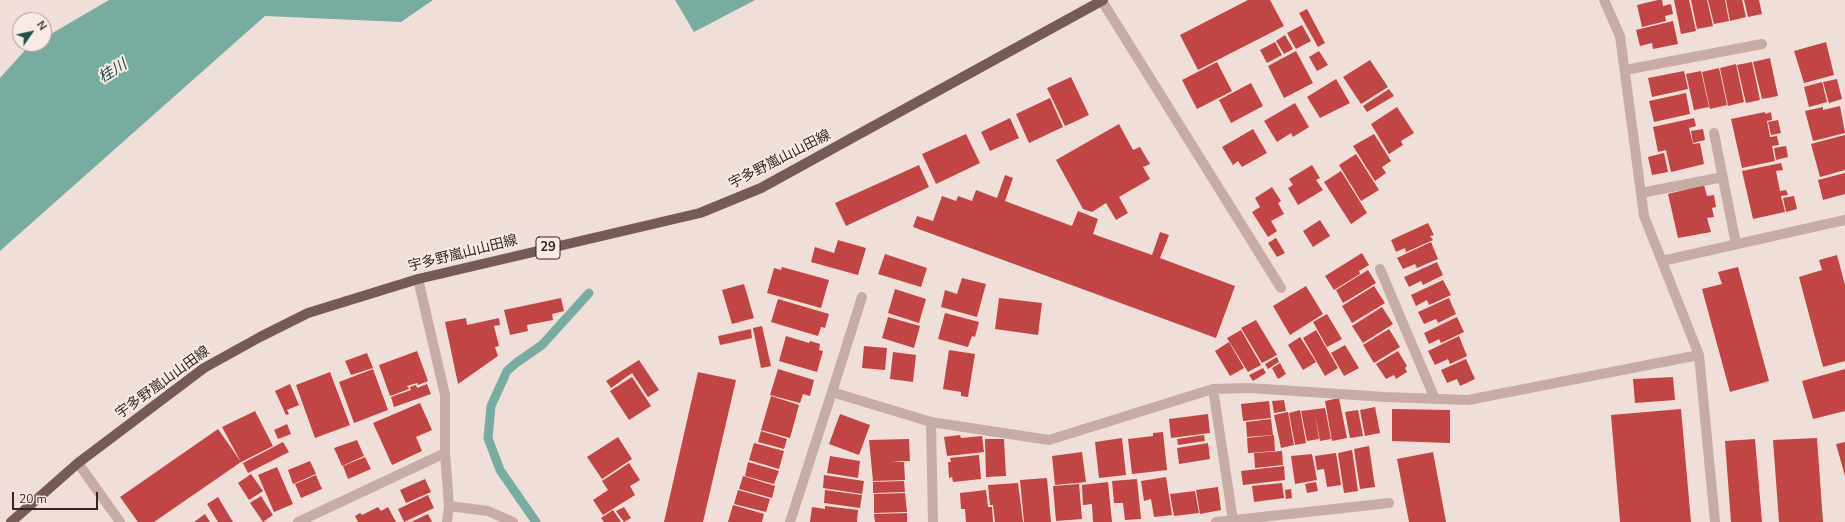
<!DOCTYPE html>
<html>
<head>
<meta charset="utf-8">
<style>
  body { margin:0 }
  #map { position:relative; width:1845px; height:522px; overflow:hidden; background:#f0dfd8; font-family:"Nunito Sans",sans-serif }
  canvas { display:block }
  .north { position:absolute; left:12px; top:12px; width:40px; height:40px; box-sizing:border-box; background:#f8eae4; border:1px solid #a99c98; border-radius:50%; rotate:56deg; font-size:11px; font-weight:700; line-height:16px; text-align:center; color:#332726 }
  .north::after { content:''; display:block; margin:auto; width:14px; height:18px; background:#1d5349; clip-path:polygon(50% 0,100% 100%,50% 72%,0 100%) }
  .scale { position:absolute; left:12px; top:492px; width:86px; height:18px; box-sizing:border-box; border:2px solid #332726; border-top:0; padding-left:5px; font-size:12px; line-height:14px; white-space:nowrap; color:#332726; -webkit-text-stroke:3px #f8eae4; paint-order:stroke }
</style>
</head>
<body>
<div id="map">
<canvas width="1845" height="522"></canvas>
<div class="north">N</div>
<div class="scale">20 m</div>
</div>
<script>
const g = document.querySelector('canvas').getContext('2d');
g.lineJoin = 'round';
function paint(path, color) { g.fillStyle = color; g.fill(path, 'evenodd'); }
const poly = rows => new Path2D(rows.map(r => 'M' + r).join(''));
function stroke(path, color, width, dash) { g.strokeStyle = color; g.lineWidth = width; g.lineCap = dash ? 'butt' : 'round'; g.setLineDash(dash || []); g.stroke(path); }
function drawText(font, color, halo, rows, align = 'center') {
  g.font = font + ' "Nunito Sans","Noto Sans JP",sans-serif'; g.lineWidth = 4; g.setLineDash([]); g.textBaseline = 'middle'; g.strokeStyle = halo; g.fillStyle = color; for (const [text, x, y, turn = 0] of rows) {
    g.save(); g.translate(x, y); g.rotate((+turn || 0) * Math.PI / 180); g.textAlign = isNaN(turn) ? turn : align; if (halo) g.strokeText(text, 0, 0); g.fillText(text, 0, 0); g.restore();
  }
}
paint(poly([
  [109,0,433,0,401,22,265,16,0,251,0,78,28,47,33,44,44,44,44,38],
  [675,0,755,0,694,32]
]), '#78aca1');
stroke(poly([
  [536,522,500,470,488,438,491,406,507,371,516,363,542,345,589,293]
]), '#78aca1', 9);
paint(poly([
  [1248,0,1270,0,1284,26,1198,70,1180,35],
  [1658,0,1662,0,1663,6,1671,4,1673,14,1665,16,1666,21,1642,27,1637,5],
  [1674,0,1689,0,1696,31,1681,34],
  [1691,0,1707,0,1713,26,1697,29],
  [1708,0,1725,0,1729,21,1714,24],
  [1726,0,1742,0,1746,17,1730,21],
  [1744,0,1759,0,1762,14,1748,17],
  [1307,9,1325,43,1318,47,1299,13],
  [1673,21,1678,44,1653,49,1652,43,1640,46,1636,30],
  [1302,25,1311,41,1296,49,1287,33],
  [1285,35,1293,49,1284,54,1276,41],
  [1275,42,1282,55,1267,63,1260,50],
  [1826,42,1834,75,1804,83,1794,51],
  [1296,51,1313,83,1284,98,1268,66],
  [1319,51,1328,65,1317,71,1309,57],
  [1770,58,1778,96,1762,99,1753,62],
  [1370,60,1388,87,1361,104,1343,77],
  [1217,62,1232,91,1197,109,1182,80],
  [1752,62,1760,100,1746,103,1737,65],
  [1736,64,1744,102,1728,106,1720,68],
  [1719,68,1727,105,1710,109,1702,72],
  [1684,71,1688,89,1652,97,1648,78],
  [1701,71,1709,107,1694,110,1686,74],
  [1071,77,1089,115,1065,126,1047,88],
  [1336,79,1350,103,1320,118,1307,97],
  [1837,79,1842,99,1829,103,1823,82],
  [1822,82,1827,102,1809,107,1804,87],
  [1251,83,1263,106,1231,123,1219,100],
  [1389,89,1394,96,1367,112,1363,106],
  [1686,93,1690,114,1654,122,1649,101],
  [1050,98,1063,127,1029,143,1016,114],
  [1295,103,1309,127,1293,137,1291,133,1277,142,1264,121],
  [1840,106,1845,133,1813,141,1805,111,1823,107,1823,110],
  [1397,107,1414,133,1401,141,1403,145,1389,154,1371,124],
  [1765,112,1765,114,1771,112,1772,120,1767,121,1770,137,1777,136,1779,145,1772,146,1775,161,1742,168,1731,119],
  [1010,118,1019,138,990,151,981,132],
  [1694,118,1696,126,1689,128,1693,144,1700,143,1704,164,1671,172,1666,150,1658,152,1653,127],
  [1778,120,1781,133,1771,135,1768,122],
  [1119,124,1133,150,1140,147,1150,164,1143,167,1150,179,1119,197,1128,213,1116,220,1106,203,1092,212,1083,209,1056,160],
  [1253,129,1267,153,1242,167,1238,161,1233,165,1222,147],
  [1703,129,1705,140,1693,143,1691,131],
  [966,134,980,163,936,184,922,154],
  [1374,134,1391,161,1382,167,1386,173,1375,181,1353,146],
  [1845,135,1845,170,1820,177,1811,144],
  [1786,146,1788,157,1776,160,1774,148],
  [1664,153,1668,172,1652,175,1648,157],
  [1356,154,1379,190,1361,201,1339,165],
  [1781,163,1783,170,1776,171,1780,191,1786,190,1788,195,1781,196,1785,212,1753,219,1742,171],
  [919,165,929,187,846,226,835,203],
  [1312,165,1320,178,1316,180,1323,190,1298,205,1288,188,1293,185,1289,179],
  [1341,171,1367,213,1351,224,1324,182],
  [1845,173,1845,194,1823,200,1818,180],
  [1005,175,1013,178,1005,201,1072,226,1078,211,1098,219,1093,234,1152,255,1160,232,1169,235,1160,258,1235,286,1216,338,913,227,917,216,933,221,942,196,956,201,958,196,972,201,976,190,997,198],
  [1704,185,1707,196,1714,195,1716,207,1712,208,1714,217,1707,218,1711,232,1678,238,1668,194],
  [1272,187,1281,201,1278,203,1284,214,1271,221,1277,231,1268,237,1252,212,1260,207,1255,198],
  [1794,196,1797,209,1786,212,1783,198],
  [1320,220,1330,236,1313,247,1303,231],
  [1428,223,1434,235,1430,236,1433,240,1406,252,1405,248,1396,252,1391,240],
  [1276,238,1285,253,1277,257,1268,243],
  [838,240,866,248,858,275,811,262,815,247,834,253],
  [1431,242,1438,259,1417,268,1415,264,1403,269,1397,258],
  [1362,253,1369,265,1359,271,1360,274,1334,290,1325,276],
  [885,254,927,268,921,287,878,274],
  [1837,255,1845,285,1845,361,1823,367,1799,277,1822,270,1819,260],
  [1437,262,1443,275,1423,285,1421,281,1409,287,1404,277],
  [782,267,829,280,821,308,767,293,774,268,781,270],
  [1738,267,1769,381,1730,392,1702,289,1722,284,1718,272],
  [1368,270,1376,283,1343,303,1336,290],
  [962,278,986,284,977,317,941,307,945,290,957,294],
  [1443,280,1451,295,1429,305,1427,300,1416,306,1411,295],
  [744,284,754,318,732,324,722,290],
  [1306,286,1323,314,1290,335,1273,306],
  [1374,286,1385,303,1352,323,1342,306],
  [895,289,926,299,919,323,888,313],
  [561,298,564,311,552,314,553,320,527,325,528,331,510,335,504,310],
  [999,298,1042,303,1038,335,995,329],
  [1449,298,1456,314,1438,323,1436,319,1424,324,1418,312],
  [778,299,829,314,825,328,821,327,818,336,771,322],
  [1382,307,1393,324,1363,343,1352,326],
  [945,313,979,322,975,337,972,336,968,347,938,339],
  [1327,314,1342,339,1327,347,1313,322],
  [888,317,920,326,914,348,882,338],
  [1457,317,1464,332,1441,343,1439,339,1429,344,1424,333],
  [466,318,467,325,499,318,500,325,494,326,499,346,495,347,498,356,458,384,445,322],
  [1256,320,1277,355,1262,363,1241,328],
  [762,326,771,366,761,368,753,328],
  [751,329,752,338,720,345,718,336],
  [1389,329,1400,347,1374,363,1363,345],
  [1241,330,1261,365,1248,372,1227,338],
  [1316,330,1338,368,1325,376,1303,338],
  [786,336,809,343,810,341,820,344,819,350,823,351,817,372,779,361],
  [1459,336,1467,356,1450,364,1448,359,1435,365,1428,351],
  [1300,337,1316,362,1303,370,1288,345],
  [1229,342,1244,368,1230,376,1215,351],
  [1345,345,1359,368,1344,376,1331,353],
  [864,346,887,348,885,370,862,368],
  [949,350,975,354,968,397,961,396,961,392,943,389],
  [417,351,428,381,418,385,417,383,407,386,409,389,390,396,379,365],
  [1398,351,1407,366,1405,368,1407,372,1396,379,1394,375,1386,379,1376,364],
  [893,352,916,355,913,382,890,379],
  [367,353,373,368,351,375,345,361],
  [1277,357,1279,362,1268,369,1265,364],
  [1466,359,1475,379,1460,386,1457,379,1447,383,1441,370],
  [639,360,659,390,648,397,632,373,611,388,606,381],
  [1280,363,1286,374,1278,379,1272,368],
  [1263,368,1266,373,1253,381,1249,375],
  [373,369,388,410,354,423,339,382],
  [778,369,814,380,810,396,803,394,800,403,770,395],
  [1845,369,1845,411,1813,419,1802,381],
  [330,372,350,425,315,438,296,385],
  [698,372,736,380,703,522,664,522],
  [632,377,651,406,629,420,610,391],
  [1673,377,1675,400,1635,403,1633,379],
  [290,384,299,405,287,410,289,414,286,415,275,391],
  [427,384,431,394,394,407,391,397,411,390,410,387,416,385,417,388],
  [771,396,799,405,790,438,761,430],
  [1339,398,1347,438,1332,441,1325,401],
  [1284,400,1286,411,1274,413,1272,401],
  [1269,401,1271,418,1243,421,1241,404],
  [420,403,432,430,416,437,422,451,392,465,373,423],
  [1375,407,1380,433,1365,436,1360,410],
  [1325,408,1331,439,1320,441,1315,414,1319,439,1307,441,1301,411],
  [1392,409,1450,410,1450,443,1392,441],
  [1681,409,1691,522,1620,522,1611,415],
  [1300,410,1306,443,1295,445,1289,413],
  [1358,410,1363,436,1350,438,1345,412],
  [255,411,273,446,241,462,222,427],
  [1288,412,1294,445,1281,448,1274,415],
  [840,414,870,425,859,455,829,444],
  [1208,414,1210,433,1171,438,1169,419],
  [1271,419,1273,435,1247,437,1246,422],
  [287,424,291,434,278,439,274,430],
  [218,429,241,462,154,522,138,522,120,497],
  [761,431,787,439,784,449,758,442],
  [1163,432,1167,470,1132,474,1128,439,1153,436,1153,433],
  [960,435,961,438,982,436,984,452,947,456,944,437],
  [1204,435,1205,441,1178,445,1177,439],
  [1274,435,1275,451,1248,453,1247,438],
  [618,437,632,459,602,479,587,457],
  [1122,438,1126,475,1099,478,1095,442],
  [1817,438,1823,522,1779,522,1773,440],
  [909,439,910,461,891,461,904,462,905,480,873,481,869,440],
  [985,439,1004,439,1006,476,986,477],
  [1755,439,1762,522,1731,522,1725,441],
  [357,440,364,456,342,466,334,448],
  [283,442,289,452,248,473,243,463],
  [1845,442,1845,476,1836,444],
  [754,443,784,451,779,469,749,460],
  [1208,443,1210,459,1179,464,1177,448],
  [1369,446,1375,487,1360,489,1354,449],
  [1352,450,1358,491,1344,493,1338,453],
  [1282,451,1283,465,1255,468,1254,453],
  [1082,452,1086,482,1055,485,1052,456],
  [1433,452,1446,522,1409,522,1397,459],
  [1336,453,1341,485,1327,487,1324,469,1317,470,1315,456],
  [1312,454,1317,480,1295,484,1291,456],
  [979,455,981,479,953,482,952,477,949,478,948,462,951,462,950,458],
  [830,456,860,461,858,478,827,473],
  [365,457,371,469,348,479,343,466],
  [310,461,316,474,293,484,288,470],
  [748,462,779,471,774,484,745,476],
  [629,463,640,480,630,486,635,495,603,515,593,500,608,490,602,481],
  [1284,466,1285,480,1243,485,1241,471],
  [277,467,293,504,274,512,258,475],
  [251,474,263,491,249,500,238,483],
  [316,475,322,489,301,498,295,484],
  [824,475,864,481,862,494,823,488],
  [743,476,775,486,772,498,739,489],
  [1166,477,1172,515,1154,517,1151,499,1144,501,1141,481],
  [1047,478,1051,522,1024,522,1020,480],
  [425,479,431,492,406,503,400,490],
  [1137,479,1141,519,1125,520,1123,503,1114,503,1112,481],
  [904,481,905,492,873,493,873,482],
  [1108,482,1112,522,1093,522,1092,504,1083,505,1082,485],
  [1316,482,1318,491,1307,493,1305,484],
  [1018,483,1023,522,995,522,993,505,990,505,988,485],
  [1282,483,1284,498,1254,502,1252,486],
  [1079,484,1082,519,1056,521,1053,486],
  [1218,487,1221,510,1200,514,1196,490],
  [1291,489,1292,498,1286,499,1285,490],
  [738,490,770,499,766,512,734,504],
  [825,490,862,495,860,508,824,503],
  [986,490,988,507,992,507,993,522,966,522,965,509,961,509,960,493],
  [1195,491,1199,513,1174,516,1170,494],
  [905,493,907,512,874,513,874,494],
  [428,495,434,508,404,522,398,509],
  [261,496,273,515,263,522,250,503],
  [218,497,233,522,218,522,207,504],
  [733,505,764,514,762,522,728,522],
  [825,506,858,510,857,522,810,522,812,507,825,509],
  [378,507,381,511,388,507,396,522,358,522,355,516,360,513,362,515],
  [624,507,631,518,624,522,616,511],
  [613,510,621,522,604,522,601,518],
  [907,513,907,522,875,522,874,514],
  [205,514,210,522,194,522],
  [428,514,432,522,411,522]
]), '#c14545');
stroke(poly([
  [1604,0,1620,36,1644,216,1699,355,1715,522],
  [1102,1,1281,288],
  [1625,70,1762,44],
  [1714,133,1736,244],
  [1641,193,1723,177],
  [1662,261,1845,220],
  [1380,269,1435,399],
  [418,279,445,395,445,453,449,506,447,522],
  [1213,389,1233,520],
  [832,392,862,297],
  [931,422,1049,440,1213,389,1249,388,1385,397,1468,400,1699,355],
  [78,463,120,522],
  [449,506,488,511,513,522],
  [298,522,445,453],
  [790,522,832,392,931,422,933,522],
  [1216,522,1389,503]
]), '#c7aca5', 10);
stroke(poly([
  [11,522,78,463,204,368,260,337,308,313,418,279,700,213,761,188,1103,0]
]), '#755a57', 10);
for (const [x, y, w] of [
  [548,248,24]
]) { const box = new Path2D(); box.roundRect(x - w / 2, y - 11, w, 22, 3); g.fillStyle = '#f8eae4'; g.fill(box); stroke(box, '#332726', 1); }
drawText('bold 13px', '#332726', null, [
  ["29",548,248]
]);
drawText('14px', '#332726', '#f8eae4', [
  ["宇多野嵐山山田線",780,160,-27],
  ["宇多野嵐山山田線",463,254,-14],
  ["宇多野嵐山山田線",163,383,-36]
]);
drawText('italic 15px', '#1d5349', '#f8eae4', [
  ["桂川",113,72,-32]
]);
</script>
</body>
</html>
